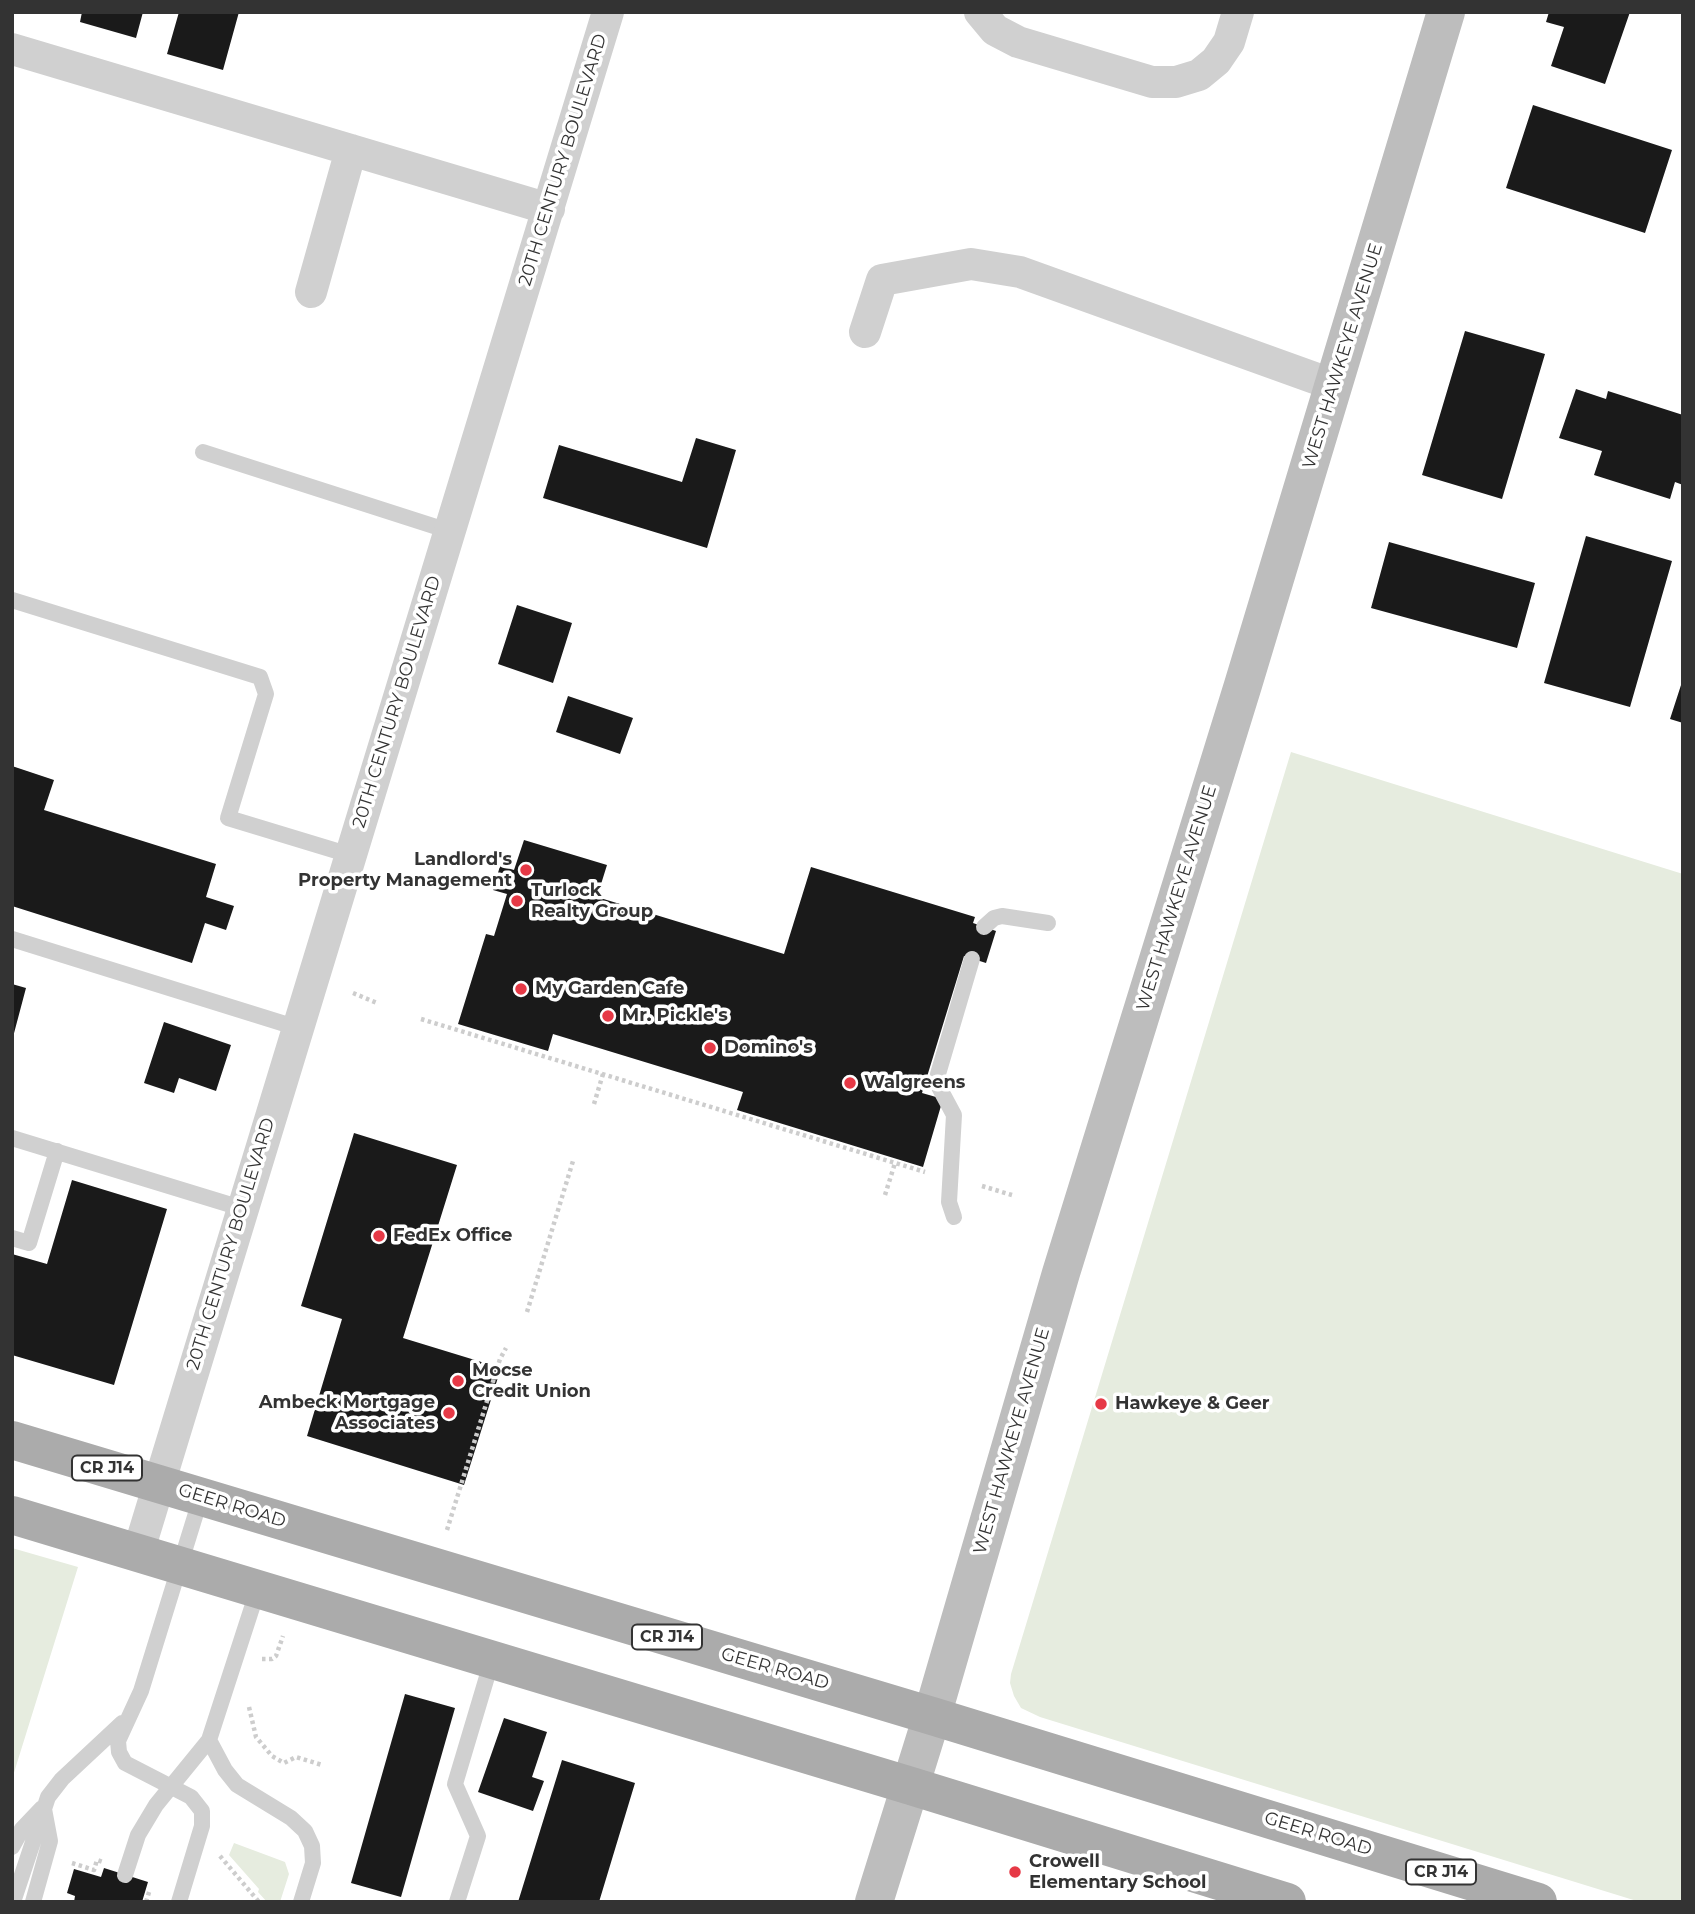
<!DOCTYPE html>
<html>
<head>
<meta charset="utf-8">
<style>
  body { margin:0 }
  #map { position:relative; width:1695px; height:1914px; overflow:hidden; background:#fff; font-family:Montserrat,sans-serif }
  canvas { display:block }
  .frame { position:absolute; inset:0; border:14px solid #333; pointer-events:none }
</style>
</head>
<body>
<div id="map">
<canvas width="1695" height="1914"></canvas>
<div class="frame"></div>
</div>
<script>
const g = document.querySelector('canvas').getContext('2d');
g.lineJoin = 'round';
function paint(path, color) { g.fillStyle = color; g.fill(path, 'evenodd'); }
const poly = rows => new Path2D(rows.map(r => 'M' + r).join(''));
function stroke(path, color, width, dash) { g.strokeStyle = color; g.lineWidth = width; g.lineCap = dash ? 'butt' : 'round'; g.setLineDash(dash || []); g.stroke(path); }
function drawText(font, color, halo, rows, align = 'center') {
  g.font = font + ' Montserrat,sans-serif'; g.lineWidth = 7; g.setLineDash([]); g.textBaseline = 'middle'; g.strokeStyle = halo; g.fillStyle = color; for (const [text, x, y, turn = 0] of rows) {
    g.save(); g.translate(x, y); g.rotate((+turn || 0) * Math.PI / 180); g.textAlign = isNaN(turn) ? turn : align; if (halo) g.strokeText(text, 0, 0); g.fillText(text, 0, 0); g.restore();
  }
}
paint(poly([
  [1291,752,1683,874,1683,1902,1640,1902,1040,1717,1021,1708,1014,1696,1010,1683,1011,1674],
  [12,1548,78,1567,12,1779],
  [234,1843,285,1862,289,1874,280,1902,267,1902,258,1892,259,1889,229,1855]
]), '#e6ecdf');
paint(poly([
  [82,12,143,12,136,38,80,22],
  [179,12,239,12,223,70,167,54],
  [1549,12,1630,12,1605,84,1551,66,1564,27,1546,22],
  [1533,105,1672,150,1645,233,1506,188],
  [1465,331,1545,354,1502,499,1422,475],
  [1576,389,1606,399,1608,391,1683,415,1683,485,1675,482,1670,499,1594,475,1602,451,1559,438],
  [696,438,736,450,707,548,543,498,559,445,682,482],
  [1586,536,1672,561,1630,707,1544,683],
  [1389,542,1535,583,1517,648,1371,608],
  [517,605,572,623,553,683,498,664],
  [1682,682,1683,683,1683,723,1670,719],
  [568,696,633,718,620,754,556,732],
  [12,766,54,780,44,810,216,864,206,897,234,906,226,930,205,923,192,963,12,906],
  [524,840,607,865,597,897,784,954,811,867,975,917,973,923,996,931,986,963,964,956,922,1093,943,1099,923,1167,737,1110,743,1092,553,1034,548,1051,458,1024,486,934,494,936,507,894,493,890,500,866,514,870],
  [12,984,26,988,13,1037,12,1037],
  [164,1022,231,1045,216,1091,179,1078,174,1093,144,1083],
  [354,1133,457,1165,403,1338,501,1368,464,1485,307,1436,342,1319,301,1306],
  [72,1180,167,1209,114,1385,12,1355,12,1254,47,1264],
  [405,1694,455,1708,401,1897,351,1883],
  [504,1718,547,1732,532,1777,544,1781,533,1811,478,1792],
  [562,1760,635,1783,599,1902,518,1902],
  [104,1868,148,1882,142,1902,74,1902,75,1896,67,1893,74,1869,101,1877]
]), '#1a1a1a');
stroke(poly([
  [353,993,377,1003],
  [421,1019,925,1172],
  [594,1104,603,1074],
  [982,1186,1012,1195],
  [885,1195,895,1163],
  [527,1312,573,1161],
  [447,1530,500,1359,506,1348],
  [262,1659,272,1659,276,1656,283,1636],
  [249,1707,256,1737,272,1756,284,1763,296,1757,322,1765],
  [220,1856,259,1902],
  [72,1863,94,1870,97,1860,103,1862],
  [146,1902,150,1889]
]), '#cdcdcd', 4.5, [3.5, 3.5]);
stroke(poly([
  [203,452,449,531],
  [12,600,260,677,266,694,228,818,350,855],
  [984,927,994,918,1002,916,1048,923],
  [12,939,298,1028],
  [12,1138,241,1208],
  [954,1217,949,1202,954,1115,939,1087,938,1074,972,959],
  [12,1238,29,1243,57,1151],
  [209,1740,225,1770,237,1785,291,1818,305,1831,312,1846,313,1863,301,1902],
  [12,1847,22,1829,42,1808],
  [125,1875,138,1835,156,1805,209,1740,258,1589],
  [13,1902,48,1797,62,1779,122,1723],
  [33,1902,50,1841,44,1809],
  [179,1902,202,1826,202,1811,191,1797,125,1763,119,1752,118,1741,141,1691,201,1497],
  [457,1902,478,1836,455,1784,492,1660]
]), '#d0d0d0', 16);
stroke(poly([
  [980,12,995,30,1018,42,1152,82,1176,82,1199,75,1216,61,1229,42,1238,12],
  [12,49,549,209],
  [311,292,351,150],
  [865,332,882,280,971,264,1020,272,1334,385],
  [138,1553,608,12]
]), '#d0d0d0', 32);
stroke(poly([
  [874,1902,932,1716,1061,1273,1243,685,1446,12]
]), '#bdbdbd', 38);
stroke(poly([
  [12,1440,932,1716,1538,1902],
  [12,1515,911,1786,1287,1902]
]), '#ababab', 38);
for (const [x, y, r, color] of [
  [526,870,7,"#e63946"],
  [517,901,7,"#e63946"],
  [521,989,7,"#e63946"],
  [608,1016,7,"#e63946"],
  [710,1048,7,"#e63946"],
  [850,1083,7,"#e63946"],
  [379,1236,7,"#e63946"],
  [458,1381,7,"#e63946"],
  [1101,1404,7,"#e63946"],
  [449,1413,7,"#e63946"],
  [1015,1872,7,"#e63946"]
]) { const dot = new Path2D(); dot.arc(x, y, r, 0, 2 * Math.PI); g.fillStyle = color; g.fill(dot); stroke(dot, '#fff', 2.5); }
for (const [x, y, w] of [
  [107,1468,70],
  [667,1637,70],
  [1441,1872,70]
]) { const box = new Path2D(); box.roundRect(x - w / 2, y - 12.5, w, 25, 5); g.fillStyle = '#fff'; g.fill(box); stroke(box, '#333', 2); }
drawText('bold 16px', '#333', null, [
  ["CR J14",107,1468],
  ["CR J14",667,1637],
  ["CR J14",1441,1872]
]);
drawText('18px', '#333', '#fff', [
  ["20TH CENTURY BOULEVARD",563,160,-73],
  ["WEST HAWKEYE AVENUE",1343,356,-73],
  ["20TH CENTURY BOULEVARD",397,702,-73],
  ["WEST HAWKEYE AVENUE",1177,898,-73],
  ["20TH CENTURY BOULEVARD",231,1244,-73],
  ["WEST HAWKEYE AVENUE",1012,1441,-74],
  ["GEER ROAD",232,1506,17],
  ["GEER ROAD",775,1669,16],
  ["GEER ROAD",1318,1834,17]
]);
drawText('bold 18px', '#333', '#fff', [
  ["Landlord's",512,860,"right"],
  ["Property Management",512,881,"right"],
  ["Turlock",531,891],
  ["Realty Group",531,912],
  ["My Garden Cafe",535,989],
  ["Mr. Pickle's",622,1016],
  ["Domino's",724,1048],
  ["Walgreens",864,1083],
  ["FedEx Office",393,1236],
  ["Mocse",472,1371],
  ["Credit Union",472,1392],
  ["Ambeck Mortgage",435,1403,"right"],
  ["Associates",435,1424,"right"],
  ["Hawkeye & Geer",1115,1404],
  ["Crowell",1029,1862],
  ["Elementary School",1029,1883]
], 'left');
</script>
</body>
</html>
